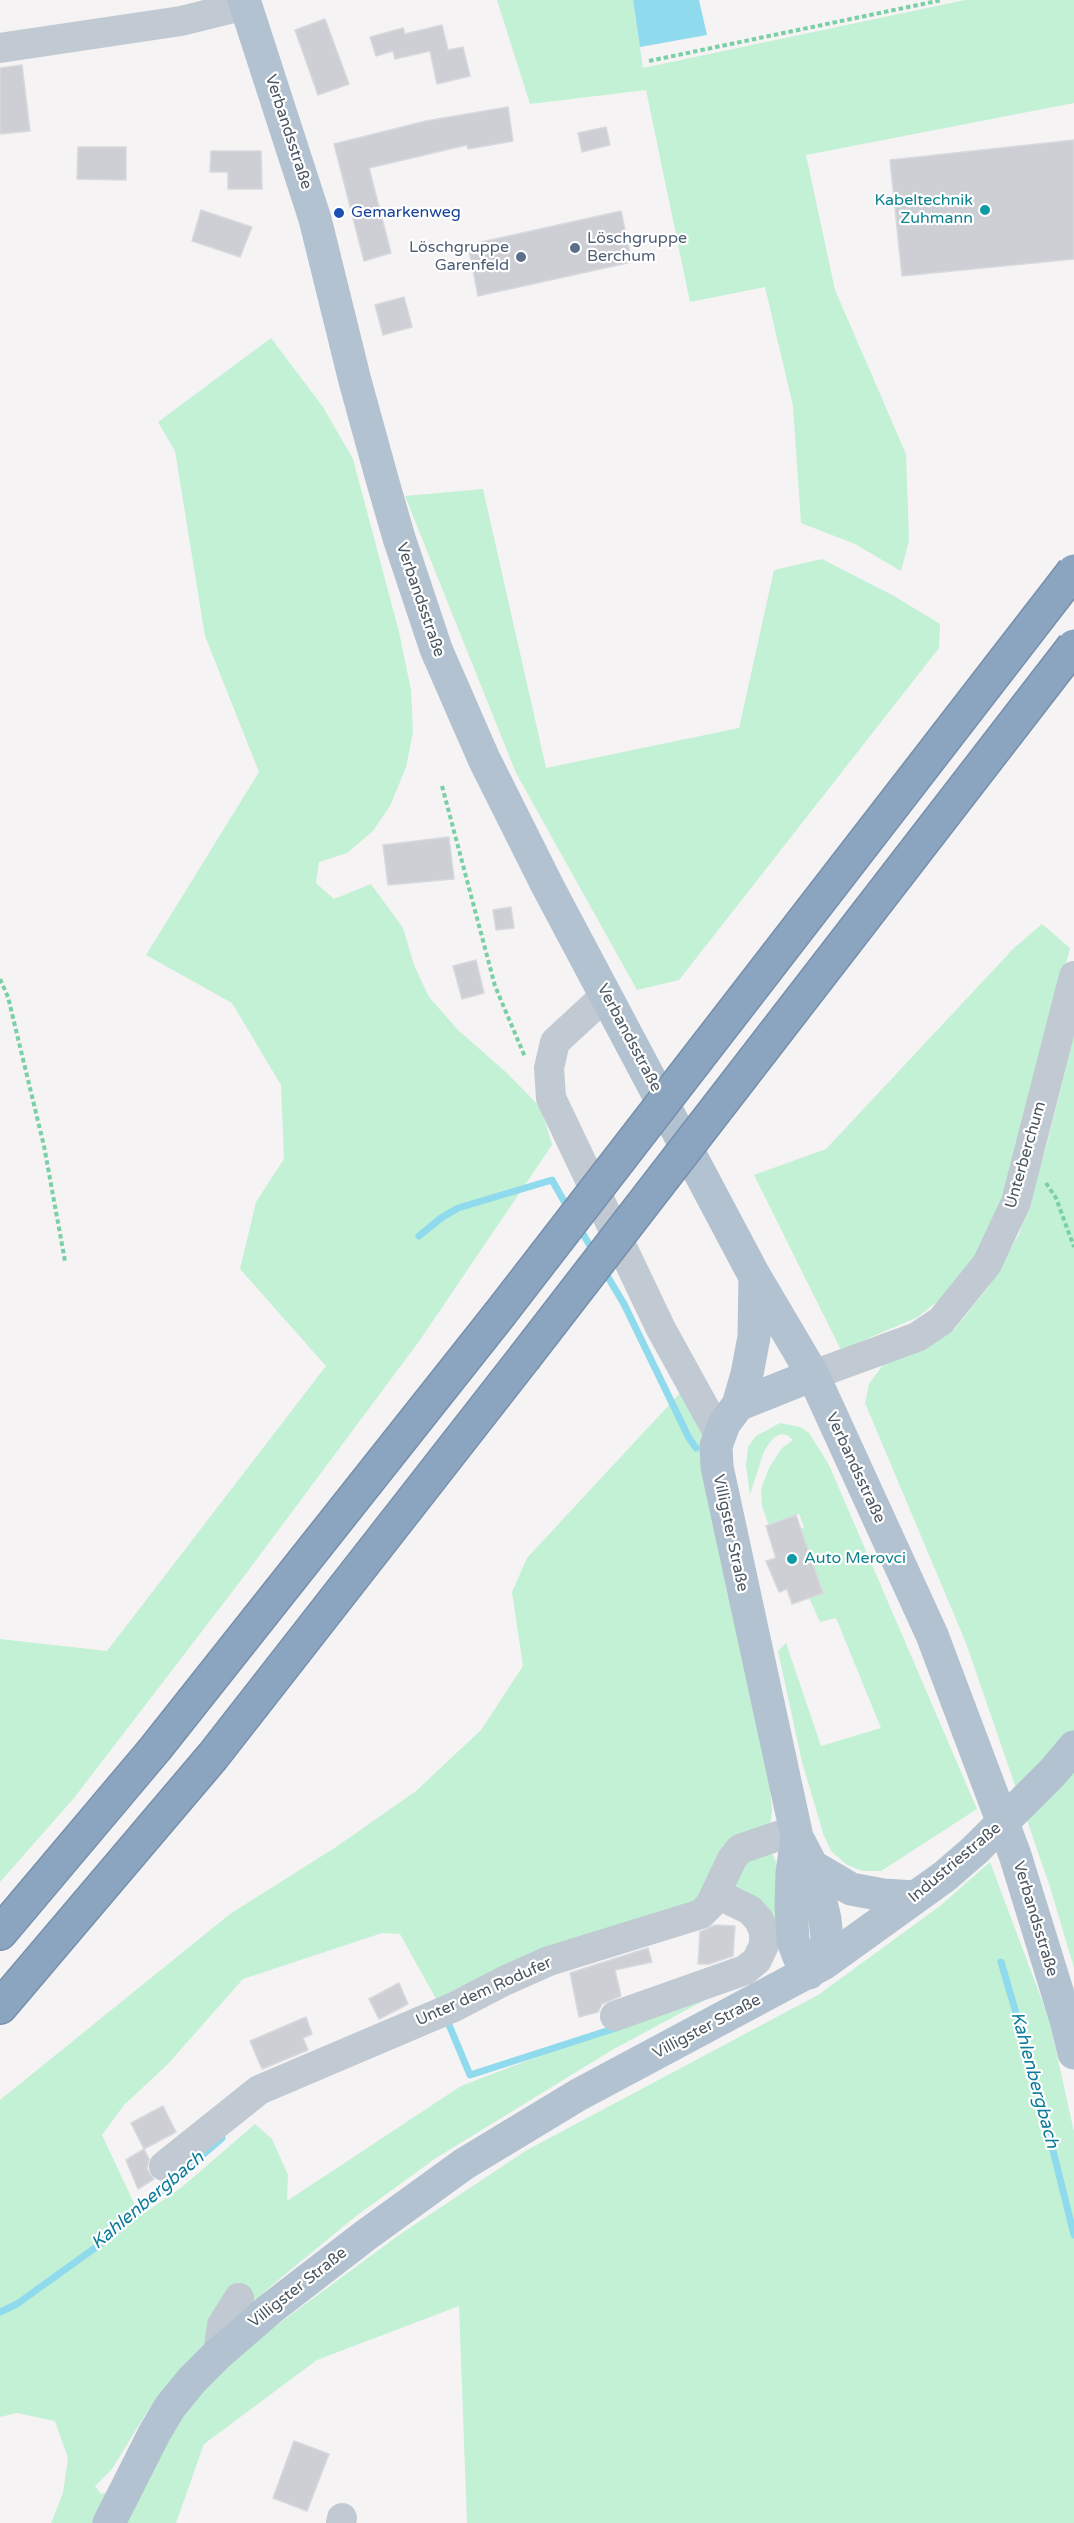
<!DOCTYPE html>
<html>
<head>
<meta charset="utf-8">
<style>
  body { margin:0 }
  canvas { display:block; background:#f5f3f3 }
</style>
</head>
<body>
<canvas width="1074" height="2523"></canvas>
<script>
const g = document.querySelector('canvas').getContext('2d');
g.lineJoin = 'round';
function paint(path, color) { g.fillStyle = color; g.fill(path, 'evenodd'); }
const poly = rows => new Path2D(rows.map(r => 'M' + r).join(''));
function stroke(path, color, width, dash) { g.strokeStyle = color; g.lineWidth = width; g.lineCap = dash ? 'butt' : 'round'; g.setLineDash(dash || []); g.stroke(path); }
function drawText(font, color, halo, rows, align = 'center') {
  g.font = font + ' "Varela Round",sans-serif'; g.lineWidth = 4.5; g.setLineDash([]); g.textBaseline = 'middle'; g.strokeStyle = halo; g.fillStyle = color; for (const [text, x, y, turn = 0] of rows) {
    g.save(); g.translate(x, y); g.rotate((+turn || 0) * Math.PI / 180); g.textAlign = isNaN(turn) ? turn : align; if (halo) g.strokeText(text, 0, 0); g.fillText(text, 0, 0); g.restore();
  }
}
paint(poly([
  [497,0,633,0,643,68,965,0,1074,0,1074,103,806,155,835,290,906,454,909,541,901,571,855,544,801,523,793,406,765,287,690,302,646,90,530,104],
  [271,338,323,407,353,459,399,632,411,690,413,732,406,767,391,804,373,831,347,853,319,862,316,883,334,899,371,884,403,928,414,965,429,997,458,1030,507,1073,541,1108,552,1145,420,1340,242,1579,74,1798,0,1882,0,1639,107,1651,326,1366,240,1269,256,1202,284,1159,281,1085,232,1003,146,955,259,772,205,636,175,451,158,422],
  [483,489,546,768,739,728,774,570,822,559,894,596,940,624,939,648,679,980,637,990,516,773,405,496],
  [1042,924,1070,948,1000,1210,974,1258,948,1293,918,1317,841,1350,754,1175,826,1149,1014,948],
  [1074,1036,1074,1968,1050,1887,966,1643,865,1403,869,1384,885,1362,916,1352,954,1330,989,1286,1019,1234,1046,1148],
  [681,1392,703,1435,701,1461,770,1788,772,1810,771,1820,767,1829,734,1843,725,1855,708,1901,699,1909,548,1955,500,1975,440,2006,400,1934,382,1933,243,1979,168,2064,124,2105,102,2135,140,2216,182,2187,255,2124,272,2139,288,2175,287,2201,461,2086,742,1978,754,1971,766,1960,772,1951,774,1930,771,1918,765,1910,736,1891,731,1885,731,1877,740,1859,755,1849,765,1850,773,1855,779,1869,781,1927,778,1947,772,1958,755,1973,612,2050,436,2158,356,2216,271,2286,184,2365,147,2412,112,2469,95,2486,101,2494,113,2491,95,2523,51,2523,63,2493,68,2458,55,2421,17,2413,0,2417,0,2100,230,1914,336,1847,416,1791,481,1730,523,1666,512,1592,527,1558],
  [780,1423,800,1427,809,1433,829,1465,977,1809,881,1871,863,1871,847,1865,831,1851,824,1836,802,1762,778,1651,786,1643,821,1746,881,1728,836,1618,820,1622,809,1598,823,1593,801,1529,804,1527,799,1514,769,1526,762,1506,761,1489,769,1468,782,1448,793,1440,787,1435,781,1434,773,1438,764,1451,750,1495,746,1465,748,1447,756,1436],
  [990,1862,1049,2019,1074,2132,1074,2523,467,2523,459,2306,317,2360,204,2444,176,2523,126,2523,151,2457,194,2397,258,2339,399,2235,527,2150,818,1995,940,1906]
]), '#c3f1d5');
paint(poly([
  [633,0,699,0,707,35,640,47]
]), '#90daee');
stroke(poly([
  [579,1227,593,1251],
  [419,1236,441,1218,458,1208,552,1180,569,1210],
  [603,1269,624,1304,689,1438,696,1448],
  [1001,1962,1034,2074,1074,2235],
  [447,2020,470,2075,619,2027],
  [0,2312,17,2304,99,2245,222,2138]
]), '#90daee', 7);
const building = poly([
  [325,19,349,84,318,95,295,30,325,19],
  [442,25,448,50,463,47,470,76,437,84,430,51,395,59,393,51,376,56,370,37,403,28,405,34,442,25],
  [22,65,30,131,0,134,0,68,22,65],
  [508,107,513,141,468,149,467,145,369,168,391,253,364,261,334,144,426,121,508,107],
  [606,127,610,145,582,152,578,133,606,127],
  [1074,140,1074,259,902,276,890,160,1074,140],
  [78,147,126,147,126,180,77,179,78,147],
  [211,151,261,151,262,189,228,189,228,172,210,172,211,151],
  [201,210,252,227,240,257,192,241,201,210],
  [621,211,632,262,478,296,468,245,621,211],
  [404,297,412,327,383,335,375,305,404,297],
  [449,837,454,879,388,885,383,845,449,837],
  [511,907,514,928,496,930,493,910,511,907],
  [476,960,484,993,462,999,453,966,476,960],
  [796,1515,823,1593,792,1604,787,1589,779,1592,766,1561,776,1558,766,1526,796,1515],
  [715,1925,735,1926,733,1956,709,1964,698,1964,700,1932,715,1925],
  [648,1948,652,1962,615,1970,621,1996,602,2004,598,2012,579,2017,570,1973,648,1948],
  [399,1983,408,2004,379,2019,369,1999,399,1983],
  [306,2017,312,2034,303,2038,308,2050,262,2069,250,2041,306,2017],
  [163,2106,176,2132,144,2149,131,2123,163,2106],
  [144,2149,149,2159,147,2169,154,2179,138,2189,126,2160,144,2149],
  [294,2441,329,2454,307,2511,273,2498,294,2441]
]);
paint(building, '#cdcfd5');
stroke(building, '#d7d9de', 1.5);
const highway = poly([
  [0,1933,155,1749,499,1315],
  [0,2007,213,1756,524,1358]
]);
stroke(highway, '#7690ad', 36);
stroke(poly([
  [649,61,942,0],
  [442,786,495,986,525,1057],
  [0,979,8,997,44,1146,65,1261],
  [1046,1183,1056,1198,1074,1247]
]), '#7ad0a6', 4, [4.5, 3]);
stroke(poly([
  [0,48,181,21,246,5],
  [606,995,555,1042,549,1068,551,1098,661,1329,720,1436],
  [813,1375,917,1337,941,1321,987,1264,1016,1202,1074,976],
  [615,2016,745,1970,757,1960,764,1945,764,1931,759,1920,750,1910,717,1894],
  [164,2166,259,2090,454,2007,504,1981,549,1961,701,1914,710,1905,732,1859,740,1849,796,1830],
  [218,2354,222,2325,239,2298],
  [341,2523,342,2518]
]), '#c1cad2', 30);
stroke(poly([
  [244,0,315,219,355,381,382,479,399,538,436,649,484,759,547,885,754,1275,813,1375,932,1635,1015,1855,1066,2020,1074,2053],
  [813,1375,738,1405,724,1424,716,1446,717,1467,797,1837,812,1866,825,1919,827,1939,823,1964],
  [738,1405,747,1374,754,1337,755,1277],
  [797,1837,792,1873,791,1906,793,1941,799,1957,809,1973],
  [812,1866,851,1889,883,1895,916,1897],
  [109,2523,155,2432,170,2407,192,2380,218,2354,270,2309,366,2235,464,2164,578,2095,823,1964,945,1876,975,1850]
]), '#b3c2d1', 33);
stroke(highway, '#8ba5c1', 33);
const highwayBridge = poly([
  [499,1315,1074,571],
  [524,1358,1074,646]
]);
stroke(highwayBridge, '#7690ad', 36, []);
stroke(poly([
  [975,1850,1053,1772,1074,1747]
]), '#b3c2d1', 33);
stroke(highwayBridge, '#8ba5c1', 33);
for (const [x, y, r, color] of [
  [985,210,6,"#0f9aa8"],
  [339,213,6,"#1a4fb4"],
  [575,248,6,"#5c6f8a"],
  [521,257,6,"#5c6f8a"],
  [792,1559,6,"#0f9aa8"]
]) { const dot = new Path2D(); dot.arc(x, y, r, 0, 2 * Math.PI); g.fillStyle = color; g.fill(dot); stroke(dot, '#fff', 2); }
drawText('16px', '#4a5661', '#fff', [
  ["Verbandsstraße",288,132,72],
  ["Verbandsstraße",420,600,71],
  ["Verbandsstraße",629,1038,62],
  ["Unterberchum",1026,1155,-74],
  ["Verbandsstraße",855,1468,65],
  ["Villigster Straße",730,1533,78],
  ["Industriestraße",955,1863,-40],
  ["Verbandsstraße",1035,1919,73],
  ["Unter dem Rodufer",484,1992,-24],
  ["Villigster Straße",707,2027,-28],
  ["Villigster Straße",298,2288,-38]
]);
drawText('16px', '#0d838f', '#fff', [
  ["Kabeltechnik",973,201],
  ["Zuhmann",973,219],
  ["Auto Merovci",804,1559,"left"]
], 'right');
drawText('16px', '#164399', '#fff', [
  ["Gemarkenweg",351,213]
], 'left');
drawText('16px', '#4e5e75', '#fff', [
  ["Löschgruppe",587,239],
  ["Berchum",587,257],
  ["Löschgruppe",509,248,"right"],
  ["Garenfeld",509,266,"right"]
], 'left');
drawText('italic 18px', '#0c7c9b', '#fff', [
  ["Kahlenbergbach",1034,2080,75],
  ["Kahlenbergbach",148,2201,-40]
]);
</script>
</body>
</html>
